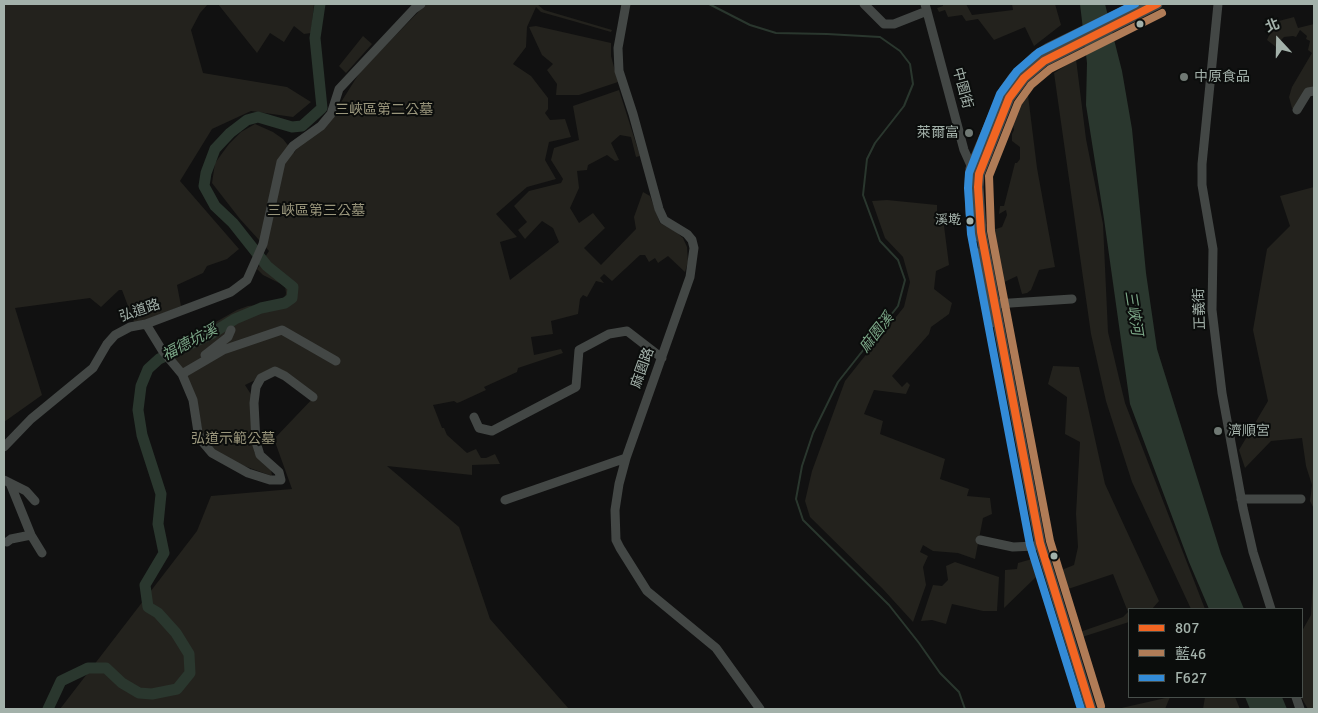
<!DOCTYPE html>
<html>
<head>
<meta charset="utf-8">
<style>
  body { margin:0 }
  #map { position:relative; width:1318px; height:713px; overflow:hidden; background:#111; font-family:Signika,"Noto Sans TC",sans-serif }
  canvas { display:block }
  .frame { position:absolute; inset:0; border:5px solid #a3b1aa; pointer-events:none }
  .legend { position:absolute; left:1128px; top:608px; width:175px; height:90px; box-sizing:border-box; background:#0b0d0c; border:1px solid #484f4b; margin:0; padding:6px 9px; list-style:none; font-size:15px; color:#a3b1aa }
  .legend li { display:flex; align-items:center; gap:10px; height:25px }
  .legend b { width:25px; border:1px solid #484f4b }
  .north { position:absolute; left:1253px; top:15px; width:50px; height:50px; -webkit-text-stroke:4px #0b0d0c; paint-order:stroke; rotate:339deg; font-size:14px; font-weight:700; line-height:20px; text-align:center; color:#a3b1aa }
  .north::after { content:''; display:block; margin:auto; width:18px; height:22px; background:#a3b1aa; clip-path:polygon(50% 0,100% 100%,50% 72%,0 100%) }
</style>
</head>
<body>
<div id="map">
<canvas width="1318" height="713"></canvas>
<div class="frame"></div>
<ul class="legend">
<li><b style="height:6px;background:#f26522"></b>807</li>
<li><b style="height:6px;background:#b07c57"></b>藍46</li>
<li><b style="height:6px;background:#338bd7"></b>F627</li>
</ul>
<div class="north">北</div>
</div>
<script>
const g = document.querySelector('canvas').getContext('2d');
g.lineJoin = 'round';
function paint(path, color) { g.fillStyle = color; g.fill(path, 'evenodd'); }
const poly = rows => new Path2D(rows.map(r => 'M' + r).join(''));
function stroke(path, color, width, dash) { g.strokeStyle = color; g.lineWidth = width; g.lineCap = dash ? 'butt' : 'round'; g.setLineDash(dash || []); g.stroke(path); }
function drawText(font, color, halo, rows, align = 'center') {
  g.font = font + ' Signika,"Noto Sans TC",sans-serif'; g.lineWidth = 4; g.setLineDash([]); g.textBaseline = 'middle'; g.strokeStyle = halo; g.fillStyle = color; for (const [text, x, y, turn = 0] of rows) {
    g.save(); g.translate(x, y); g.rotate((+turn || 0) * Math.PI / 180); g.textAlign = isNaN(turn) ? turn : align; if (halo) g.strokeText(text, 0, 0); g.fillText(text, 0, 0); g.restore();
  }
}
paint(poly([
  [4,4,208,4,200,13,191,30,203,73,287,87,311,102,293,117,251,111,212,129,180,181,239,249,227,259,207,266,203,273,177,285,181,306,147,320,134,322,122,290,119,290,101,307,90,298,15,308,42,395,4,422],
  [218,4,314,4,311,33,304,34,294,26,284,42,270,33,257,53],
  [426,4,537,4,544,10,612,30,611,32,573,21,541,12,536,7,527,27,526,47,513,64,531,76,548,98,548,109,545,113,550,120,565,119,571,137,549,142,545,160,556,179,527,187,496,214,517,237,500,242,510,280,559,242,553,228,542,221,525,239,518,230,527,222,514,206,529,191,561,183,563,179,551,160,554,148,579,140,573,106,619,90,640,156,636,157,631,137,620,135,611,143,619,160,615,161,607,155,588,165,587,170,577,171,579,188,570,208,579,223,593,213,605,228,584,248,601,265,636,229,634,217,643,192,650,196,660,223,675,231,683,238,687,247,688,262,685,272,668,256,658,263,655,258,649,262,645,255,640,255,612,281,604,274,600,278,604,283,596,281,587,297,583,295,580,299,578,314,551,321,553,334,531,337,534,355,561,349,563,353,518,368,517,372,484,387,486,390,460,402,457,403,454,401,433,405,442,428,444,428,447,435,467,453,476,449,481,458,486,458,495,454,500,464,472,465,472,475,387,466,459,527,490,619,569,709,60,709,197,531,211,496,292,489,274,439,316,395,278,369,245,385,252,396,254,452,271,469,272,476,233,462,214,450,204,439,196,400,166,349,205,329,203,325,207,327,237,310,248,306,275,303,285,298,286,293,285,286,263,275,257,269,269,251,240,219,212,183,215,163,229,144,241,132,255,124,273,132,283,139,294,153,298,146,326,126,360,72],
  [943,4,966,4,972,15,1013,10,1012,4,1055,4,1061,25,1034,46,1025,27,994,40,978,19,966,21,962,15,948,17,945,10,939,12,937,8,943,6],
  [1294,17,1298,28,1314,24,1314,90,1297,109,1292,108,1289,97,1292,87,1312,53,1308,50,1310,41,1306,39,1307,36,1300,30,1296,37,1293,36,1284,37,1281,40,1276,47,1267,40,1275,22],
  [536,26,611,43,611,56,618,82,579,95,556,95,557,84,547,70,553,64,542,55,529,27],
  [363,36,372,44,346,73,339,66],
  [1076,59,1086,139,1103,224,1108,332,1125,403,1205,609,1191,609,1132,482,1106,401,1091,334,1054,73],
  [1027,87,1037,168,1055,267,1039,270,1031,290,1027,293,1022,294,1017,276,996,286,986,224,996,229,1002,227,1007,215,1006,210,999,214,1000,206,1004,206,1015,163,1017,163,1020,159,1020,147,1012,141,1012,134,1014,130,1013,125,1007,120,1017,99],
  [1314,187,1314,509,1310,501,1312,485,1306,466,1302,438,1271,441,1245,468,1239,450,1268,401,1253,330,1267,249,1290,226,1280,196],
  [887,200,937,205,937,217,943,218,949,265,936,271,934,289,952,303,949,314,931,327,929,334,892,376,902,387,907,382,910,385,906,394,874,390,864,414,883,421,880,434,945,459,940,479,969,489,967,496,990,498,992,514,983,518,975,559,958,553,933,551,923,545,920,552,928,556,923,567,926,585,913,622,882,588,810,517,805,501,812,471,845,381,904,307,910,282,903,257,885,238,872,201],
  [1053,366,1079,367,1105,484,1159,601,1152,609,1129,609,1129,622,1079,638,1077,633,1123,617,1128,612,1113,574,1065,590,1059,571,1074,565,1078,547,1076,514,1080,442,1065,434,1067,397,1048,384],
  [1032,559,1036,577,1004,608,1005,570,1017,569,1018,563],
  [1314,560,1314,709,1308,709,1301,697,1302,631,1311,615],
  [955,562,999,577,997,611,983,611,952,604,946,624,932,620,921,621,933,585,942,586,948,580,946,566],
  [1170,697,1165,709,1117,709],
  [1205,697,1235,697,1240,709,1203,709]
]), '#23221d');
paint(poly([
  [1080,4,1105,4,1122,71,1132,129,1146,273,1157,349,1221,554,1244,609,1209,609,1189,562,1130,404,1104,219,1086,105,1087,63],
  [1245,697,1282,697,1287,709,1250,709]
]), '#2a372e');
stroke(poly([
  [709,4,750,25,776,33,827,34,880,37,900,51,910,64,913,84,904,106,875,143,867,159,863,195,880,241,898,260,905,280,898,306,838,382,813,433,802,466,796,499,803,520,889,605,919,643,940,673,959,692,965,709]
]), '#2a372e', 2);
stroke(poly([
  [48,709,61,681,88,668,106,668,122,683,139,693,152,694,177,689,190,673,189,654,176,633,158,613,148,607,145,585,164,553,158,524,161,494,142,435,138,410,141,386,148,369,159,359,211,334,235,319,261,308,285,303,292,298,293,287,267,266,233,223,215,206,204,186,206,173,215,149,230,133,247,120,258,117,292,127,302,126,322,108,315,38,320,4]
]), '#2a372e', 11);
stroke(poly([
  [626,4,618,48,619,71,633,114,659,209,664,220,687,234,692,240,694,248,690,277,626,458,619,484,615,510,616,540,620,548,647,591,716,648,760,709],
  [864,4,884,24,894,24,927,11],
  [925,4,964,150,973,170],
  [1218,4,1202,164,1202,185,1213,249,1212,310,1222,393,1243,508,1253,552,1271,609],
  [1297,110,1308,92,1314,91],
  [995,304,1072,299],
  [146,324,162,350,182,374,193,400,198,432,201,440,212,453,248,473,270,480,281,480,279,472,260,455,256,442,254,403,256,387,261,378,275,371,285,376,313,397],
  [205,355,228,337,231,330],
  [182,374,223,350,282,330,336,361],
  [474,417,479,428,492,431,576,387,579,350,609,334,627,331,662,358],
  [4,447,31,419,93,368,107,344,115,335,130,327,146,324,231,292,247,280,263,244,281,162,293,146,321,126,331,114,339,89,414,9,421,4],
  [4,480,26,491,35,501],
  [10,483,31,535,42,553],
  [1241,499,1301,499],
  [505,500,626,458],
  [980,540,1013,547,1035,546],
  [7,542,11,539,31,535],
  [1296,697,1300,709]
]), '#434745', 9);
stroke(poly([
  [975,236,971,213,970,184,971,169,1004,91,1014,77,1035,57,1049,48,1139,4],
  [978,254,991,322],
  [1091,709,1040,543,1035,516,981,232,978,187,979,174,1009,98,1024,78,1044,61,1157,4]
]), '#454847', 11);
stroke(poly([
  [1091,709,1040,543,981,232,978,187,979,174,1009,98,1024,78,1044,61,1157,4]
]), '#f26522', 8);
stroke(poly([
  [1101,706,1050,541,991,231,989,176,1018,103,1031,85,1050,69,1162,13]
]), '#b07c57', 8);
stroke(poly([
  [1081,709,1030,545,971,234,968,188,969,173,1000,94,1017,71,1039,52,1135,4]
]), '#338bd7', 8);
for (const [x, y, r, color] of [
  [1140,24,4.5,"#a3b1aa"],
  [1184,77,5,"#707974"],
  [969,133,5,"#707974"],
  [970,221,4.5,"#a3b1aa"],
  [1218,431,5,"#707974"],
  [1054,556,4.5,"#a3b1aa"]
]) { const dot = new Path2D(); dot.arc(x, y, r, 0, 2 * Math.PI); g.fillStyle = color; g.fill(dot); stroke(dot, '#0b0d0c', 2); }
drawText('13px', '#a3b1aa', '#0b0d0c', [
  ["溪墘",961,221]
], 'right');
drawText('14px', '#a3b1aa', '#0b0d0c', [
  ["中原食品",1194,77],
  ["萊爾富",959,133,"right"],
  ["濟順宮",1228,431]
], 'left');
drawText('14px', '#a3b1aa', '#0b0d0c', [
  ["中園街",962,88,75],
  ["正義街",1200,309,-92],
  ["弘道路",140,311,-19],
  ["麻園路",643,368,-70]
]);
drawText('14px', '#9a967c', '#0b0d0c', [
  ["三峽區第二公墓",384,110],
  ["三峽區第三公墓",316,211],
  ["弘道示範公墓",233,439]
]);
drawText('italic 15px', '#7da989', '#0b0d0c', [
  ["三峽河",1133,313,81],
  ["麻園溪",877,333,-52],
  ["福德坑溪",190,343,-28]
]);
</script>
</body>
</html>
